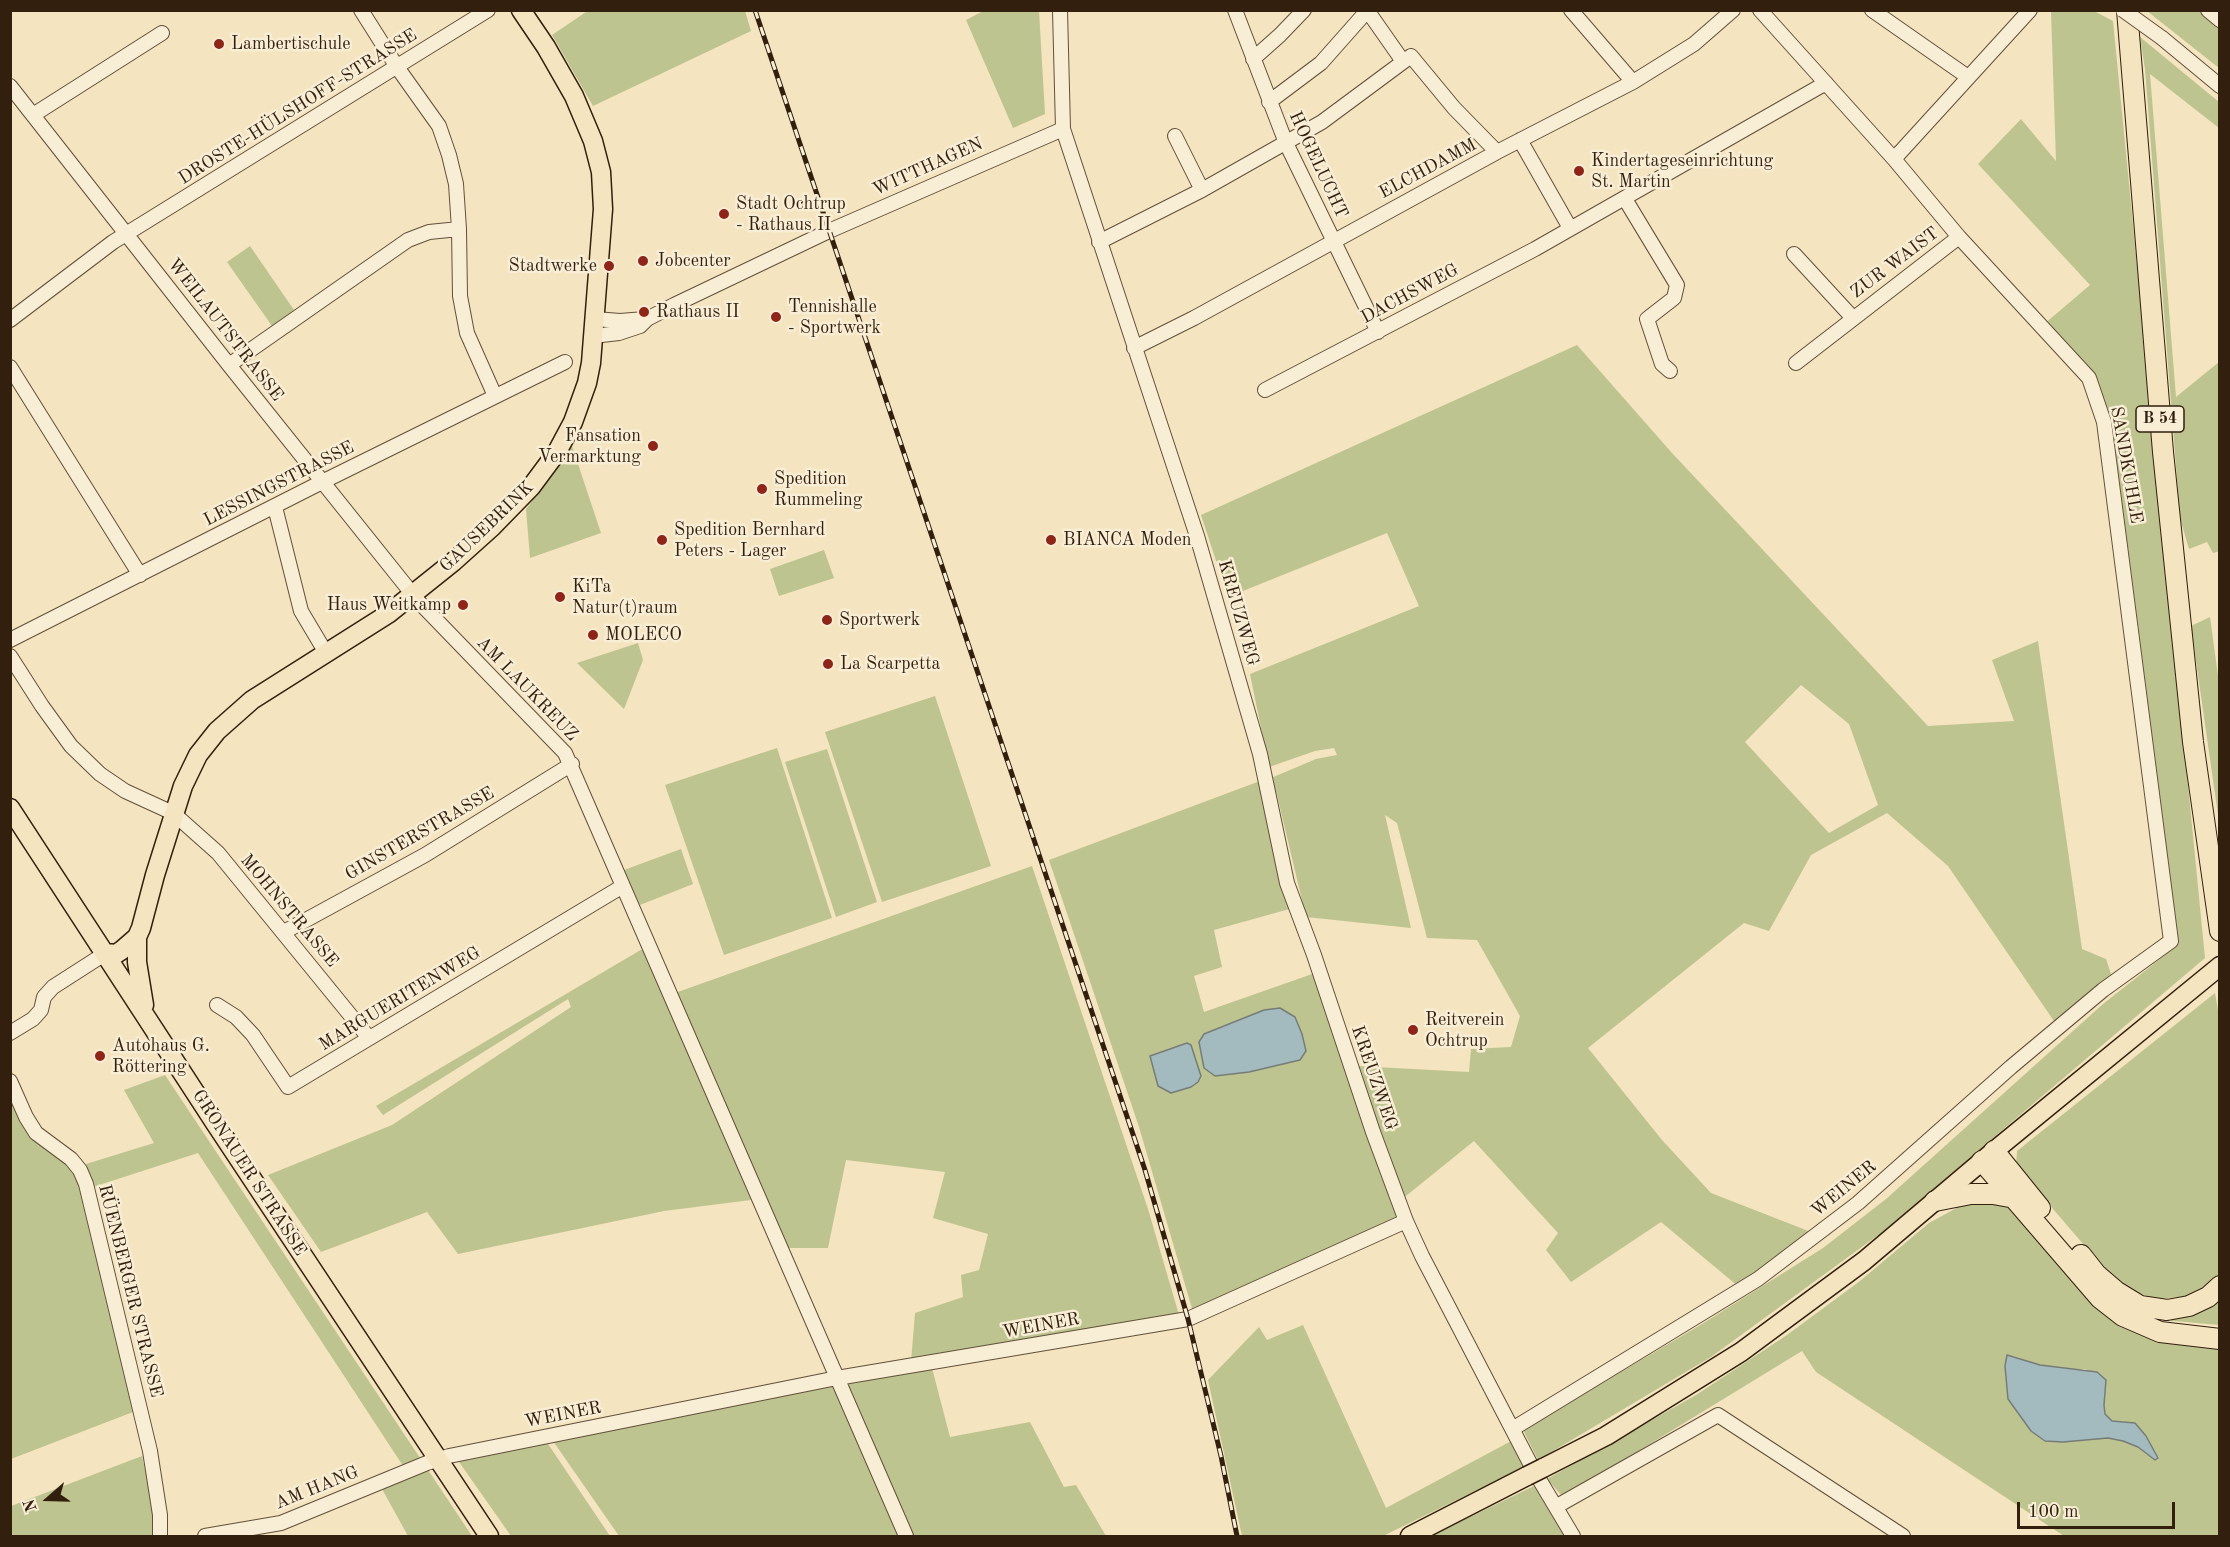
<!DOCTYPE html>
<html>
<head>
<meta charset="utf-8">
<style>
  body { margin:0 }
  #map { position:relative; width:2230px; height:1547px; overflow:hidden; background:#f4e4bf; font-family:"Old Standard TT",serif }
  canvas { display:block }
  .frame { position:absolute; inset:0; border:12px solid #321f0e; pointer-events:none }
  .north { position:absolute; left:18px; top:1469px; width:60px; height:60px; -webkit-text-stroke:4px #f8edd5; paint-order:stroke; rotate:250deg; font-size:16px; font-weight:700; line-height:24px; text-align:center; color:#321f0e }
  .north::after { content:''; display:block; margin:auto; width:21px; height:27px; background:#321f0e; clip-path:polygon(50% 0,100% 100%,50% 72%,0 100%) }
  .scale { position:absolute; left:2017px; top:1502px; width:158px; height:27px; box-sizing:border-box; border:3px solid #321f0e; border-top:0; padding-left:8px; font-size:18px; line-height:21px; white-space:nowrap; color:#321f0e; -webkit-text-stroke:4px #f8edd5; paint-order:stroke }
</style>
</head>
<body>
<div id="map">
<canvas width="2230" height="1547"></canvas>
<div class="frame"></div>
<div class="north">N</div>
<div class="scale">100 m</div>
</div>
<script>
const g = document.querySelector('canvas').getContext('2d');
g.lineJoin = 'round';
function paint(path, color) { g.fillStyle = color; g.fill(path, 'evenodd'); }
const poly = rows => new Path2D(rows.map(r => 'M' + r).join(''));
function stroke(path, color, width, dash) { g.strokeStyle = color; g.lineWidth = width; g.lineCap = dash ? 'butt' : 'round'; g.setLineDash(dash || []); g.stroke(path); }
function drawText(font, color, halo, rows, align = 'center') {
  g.font = font + ' "Old Standard TT",serif'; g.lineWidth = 5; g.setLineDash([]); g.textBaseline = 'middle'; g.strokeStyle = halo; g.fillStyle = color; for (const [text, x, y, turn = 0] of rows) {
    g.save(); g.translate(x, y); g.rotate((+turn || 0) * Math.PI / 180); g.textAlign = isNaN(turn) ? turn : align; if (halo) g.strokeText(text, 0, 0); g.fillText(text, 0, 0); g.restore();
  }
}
paint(poly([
  [589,10,745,11,751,31,593,106,552,35],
  [985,10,1039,11,1045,114,1013,128,966,20],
  [2051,11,2094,11,2113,21,2205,958,1881,1233,1711,1357,1538,1460,1523,1430,1702,1324,1823,1248,1886,1199,2103,1004,2179,944,2111,416,2094,378,2043,325,2090,285,1978,164,2021,119,2056,161],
  [2147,11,2201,11,2219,28,2219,68],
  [2140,37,2219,102,2219,128,2150,74,2176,397,2219,362,2220,551,2213,553,2207,542,2189,549,2180,518,2145,69],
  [250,246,294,310,272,326,227,262],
  [1577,345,1672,453,1928,726,2014,721,1992,660,2038,641,2082,949,2106,959,2112,977,2056,1024,1948,866,1887,813,1811,855,1769,931,1744,923,1588,1048,1662,1140,1711,1193,1811,1232,1739,1287,1661,1222,1571,1282,1546,1250,1558,1233,1474,1141,1401,1200,1357,1066,1469,1072,1471,1049,1511,1047,1520,1016,1477,940,1427,938,1397,823,1385,815,1411,928,1306,917,1277,795,1271,778,1316,759,1337,755,1334,748,1315,751,1269,767,1250,674,1419,606,1387,533,1228,597,1201,515],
  [1801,685,1849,724,1878,805,1829,833,1745,742],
  [572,446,601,533,530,558,526,509],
  [824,550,834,578,779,596,770,569],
  [2210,617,2219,683,2219,822,2191,626],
  [638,643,643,660,624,709,577,663],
  [935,696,991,866,882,902,825,732],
  [777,748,832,918,724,955,665,785],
  [827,749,877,902,836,917,785,762],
  [1260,781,1293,908,1214,930,1222,967,1194,976,1204,1012,1315,973,1399,1217,1193,1312,1139,1127,1049,860],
  [681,849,693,884,640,905,624,870],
  [1032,866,1148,1209,1179,1315,911,1362,915,1313,963,1297,961,1275,979,1270,988,1234,933,1218,945,1172,846,1160,828,1248,787,1248,675,993],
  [644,948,751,1200,664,1211,458,1254,427,1212,321,1252,268,1175,392,1125,571,1007,568,999,383,1115,376,1106],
  [2215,993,2220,1021,2219,1280,2192,1296,2155,1299,2123,1287,2090,1252,2016,1166,2017,1151],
  [165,1075,472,1536,408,1536,382,1489,409,1475,198,1153,90,1188,86,1164,154,1143,124,1090],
  [10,1095,72,1168,82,1192,133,1412,11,1459],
  [1975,1198,2013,1207,2092,1301,2219,1345,2219,1536,2064,1536,1816,1372,1802,1351,1563,1497,1547,1479,1696,1395,1787,1335,1860,1281,1929,1223],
  [2013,1356,2040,1365,2065,1369,2085,1369,2106,1380,2104,1405,2105,1414,2112,1421,2124,1421,2155,1460,2138,1447,2123,1441,2108,1438,2063,1442,2045,1441,2031,1431,2008,1399,2005,1366],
  [2219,1297,2219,1325,2163,1320,2208,1306],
  [1303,1325,1386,1508,1515,1439,1526,1466,1383,1536,1242,1536,1208,1380,1259,1327,1267,1340],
  [932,1368,950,1437,1030,1422,1064,1487,1076,1485,1106,1536,910,1536,845,1383],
  [834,1382,903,1536,619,1536,553,1441],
  [546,1441,610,1536,511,1536,457,1459],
  [142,1456,153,1506,154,1521,153,1536,11,1536,11,1506],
  [1538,1484,1569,1536,1431,1536]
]), '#bec490');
const water = poly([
  [1280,1008,1295,1017,1302,1034,1306,1051,1300,1060,1249,1072,1215,1076,1204,1068,1199,1042,1204,1034,1264,1010,1280,1008],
  [1187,1043,1191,1045,1201,1076,1198,1082,1191,1087,1171,1093,1158,1086,1150,1056,1187,1043],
  [2007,1355,2040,1365,2097,1372,2106,1380,2104,1405,2105,1414,2112,1421,2135,1423,2146,1436,2158,1458,2155,1460,2138,1447,2123,1441,2108,1438,2063,1442,2045,1441,2031,1431,2008,1399,2005,1366,2007,1355]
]);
paint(water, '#a3bbbe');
stroke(water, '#767d78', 1.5);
const minor = poly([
  [361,10,397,67,439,126,449,155,456,184,459,229,460,296,467,333,495,396],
  [1060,10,1063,129,1197,536,1260,754,1287,883,1314,955,1373,1132,1406,1221,1422,1256,1533,1469,1573,1536],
  [1235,10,1286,143,1378,332],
  [1367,10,1402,60],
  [1571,10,1633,82],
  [1872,10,1968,77],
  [2208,10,2220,20],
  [2162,38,2220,86],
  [1253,59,1280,35,1304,10],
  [10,86,229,365,418,601,565,753,906,1536],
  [1269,102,1321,63,1367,11],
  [33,115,162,33],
  [1175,136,1202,190],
  [1520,140,1570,228],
  [1894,159,2030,10],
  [1625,199,1677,285,1674,298,1647,319,1662,364,1670,371],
  [1099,242,1202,190,1322,122,1411,56,1454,108,1497,152],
  [1794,254,1852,317],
  [595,319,620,321,645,319],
  [10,320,113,242,488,10],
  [593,336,619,333,640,326,647,319,674,305,829,231,1063,129],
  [1134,348,1194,318,1497,152,1633,82,1694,44,1733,10],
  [1796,363,1959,237],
  [229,365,408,240,429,232,459,229],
  [10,367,140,575],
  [1265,390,1535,249,1826,83],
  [275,507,301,611,326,653],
  [10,640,322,482,565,362],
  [10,656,42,706,71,746,100,774,125,791,173,813,218,853,369,1038],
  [284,932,425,855,572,764],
  [217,1005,236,1017,253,1035,288,1087,623,886],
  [10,1033,33,1019,41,1010,44,997,53,987,106,953],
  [10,1081,26,1117,36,1133,71,1159,80,1170,86,1184,150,1451,160,1515,160,1536],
  [1514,1428,1758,1279,1858,1203,2011,1067,2103,990,2171,941,2104,422,2089,378,1959,237,1894,159,1760,10],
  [1557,1506,1718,1415,1903,1536],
  [205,1536,281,1523,427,1463,449,1456,837,1378,1188,1319,1406,1221]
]);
const major = poly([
  [10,808,215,1123,489,1536],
  [137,937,137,962,144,1005],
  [106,953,116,954,122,950,137,937,141,928,155,875,183,786,198,755,217,731,252,700,388,614,453,562,492,527,531,487,557,452,573,422,587,383,591,363,603,209,601,172,593,141,574,96,546,47,521,10],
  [1543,1468,1606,1436,1741,1352,1864,1261,1994,1151,2220,966],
  [1410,1536,1527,1476]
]);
const highway = poly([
  [2127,10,2163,452,2193,742,2220,931],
  [1994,1151,2040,1208],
  [1982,1161,2100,1298,2123,1316,2160,1332,2220,1339],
  [1935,1201,1971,1194,1993,1194,2015,1198],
  [2081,1255,2096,1274,2117,1292,2140,1306,2167,1310,2189,1306,2208,1297,2220,1286]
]);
stroke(minor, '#62503a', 16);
stroke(major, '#321f0e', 21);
stroke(highway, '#321f0e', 22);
stroke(minor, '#f8edd5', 14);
stroke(major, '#f4e4bf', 18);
stroke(highway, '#f4e4bf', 20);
const rail = poly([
  [755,10,1145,1170,1188,1319,1221,1456,1237,1536]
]);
stroke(rail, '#321f0e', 5);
stroke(rail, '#f8edd5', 3, [9]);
const minorBridge = poly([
  [2123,10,2162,38]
]);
const majorBridge = poly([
  [1527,1476,1543,1468]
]);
stroke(minorBridge, '#62503a', 16, []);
stroke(majorBridge, '#321f0e', 21, []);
stroke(minorBridge, '#f8edd5', 14);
stroke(majorBridge, '#f4e4bf', 18);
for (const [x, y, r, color] of [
  [219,44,6,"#8f2418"],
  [1579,171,6,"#8f2418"],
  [724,214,6,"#8f2418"],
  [643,261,6,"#8f2418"],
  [609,266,6,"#8f2418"],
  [644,312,6,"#8f2418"],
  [776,317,6,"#8f2418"],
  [653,446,6,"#8f2418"],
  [762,489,6,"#8f2418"],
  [662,540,6,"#8f2418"],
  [1051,540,6,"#8f2418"],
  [560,597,6,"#8f2418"],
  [463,605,6,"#8f2418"],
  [827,620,6,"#8f2418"],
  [593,635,6,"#8f2418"],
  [828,664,6,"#8f2418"],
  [1413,1030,6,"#8f2418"],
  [100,1056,6,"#8f2418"]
]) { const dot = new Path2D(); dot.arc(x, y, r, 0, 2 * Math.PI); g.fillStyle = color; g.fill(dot); stroke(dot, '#f8edd5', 2); }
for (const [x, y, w] of [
  [2160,419,48]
]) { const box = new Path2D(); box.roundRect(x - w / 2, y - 13, w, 26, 4.5); g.fillStyle = '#f8edd5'; g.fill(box); stroke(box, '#321f0e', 1.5); }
drawText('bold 16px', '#321f0e', null, [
  ["B 54",2160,419]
]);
drawText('18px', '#321f0e', '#f8edd5', [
  ["Lambertischule",231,44],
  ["Kindertageseinrichtung",1591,161],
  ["St. Martin",1591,182],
  ["Stadt Ochtrup",736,204],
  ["- Rathaus II",736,225],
  ["Jobcenter",655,261],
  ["Stadtwerke",597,266,"right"],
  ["Tennishalle",788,307],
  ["- Sportwerk",788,328],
  ["Rathaus II",656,312],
  ["Fansation",641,436,"right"],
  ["Vermarktung",641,457,"right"],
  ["Spedition",774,479],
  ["Rummeling",774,500],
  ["Spedition Bernhard",674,530],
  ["Peters - Lager",674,551],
  ["BIANCA Moden",1063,540],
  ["KiTa",572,587],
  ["Natur(t)raum",572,608],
  ["Haus Weitkamp",451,605,"right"],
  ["Sportwerk",839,620],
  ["MOLECO",605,635],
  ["La Scarpetta",840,664],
  ["Reitverein",1425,1020],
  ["Ochtrup",1425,1041],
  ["Autohaus G.",112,1046],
  ["Röttering",112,1067]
], 'left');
drawText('18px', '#321f0e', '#f8edd5', [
  ["DROSTE-HÜLSHOFF-STRASSE",298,107,-32],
  ["HOGELUCHT",1318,165,65],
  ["WITTHAGEN",928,167,-24],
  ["ELCHDAMM",1428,169,-28],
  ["ZUR WAIST",1895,263,-37],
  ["DACHSWEG",1410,294,-28],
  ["WEILAUTSTRASSE",225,330,52],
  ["SANDKUHLE",2126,465,80],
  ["LESSINGSTRASSE",279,484,-27],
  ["GAUSEBRINK",487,527,-44],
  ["KREUZWEG",1238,613,74],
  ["AM LAUKREUZ",527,689,46],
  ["GINSTERSTRASSE",420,834,-30],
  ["MOHNSTRASSE",289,911,50],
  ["MARGUERITENWEG",400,999,-31],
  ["KREUZWEG",1374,1078,71],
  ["GRONAUER STRASSE",249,1173,57],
  ["WEINER",1844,1189,-39],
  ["RÜENBERGER STRASSE",130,1291,76],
  ["WEINER",1041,1326,-10],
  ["WEINER",563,1415,-11],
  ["AM HANG",317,1488,-22]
]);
</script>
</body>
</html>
